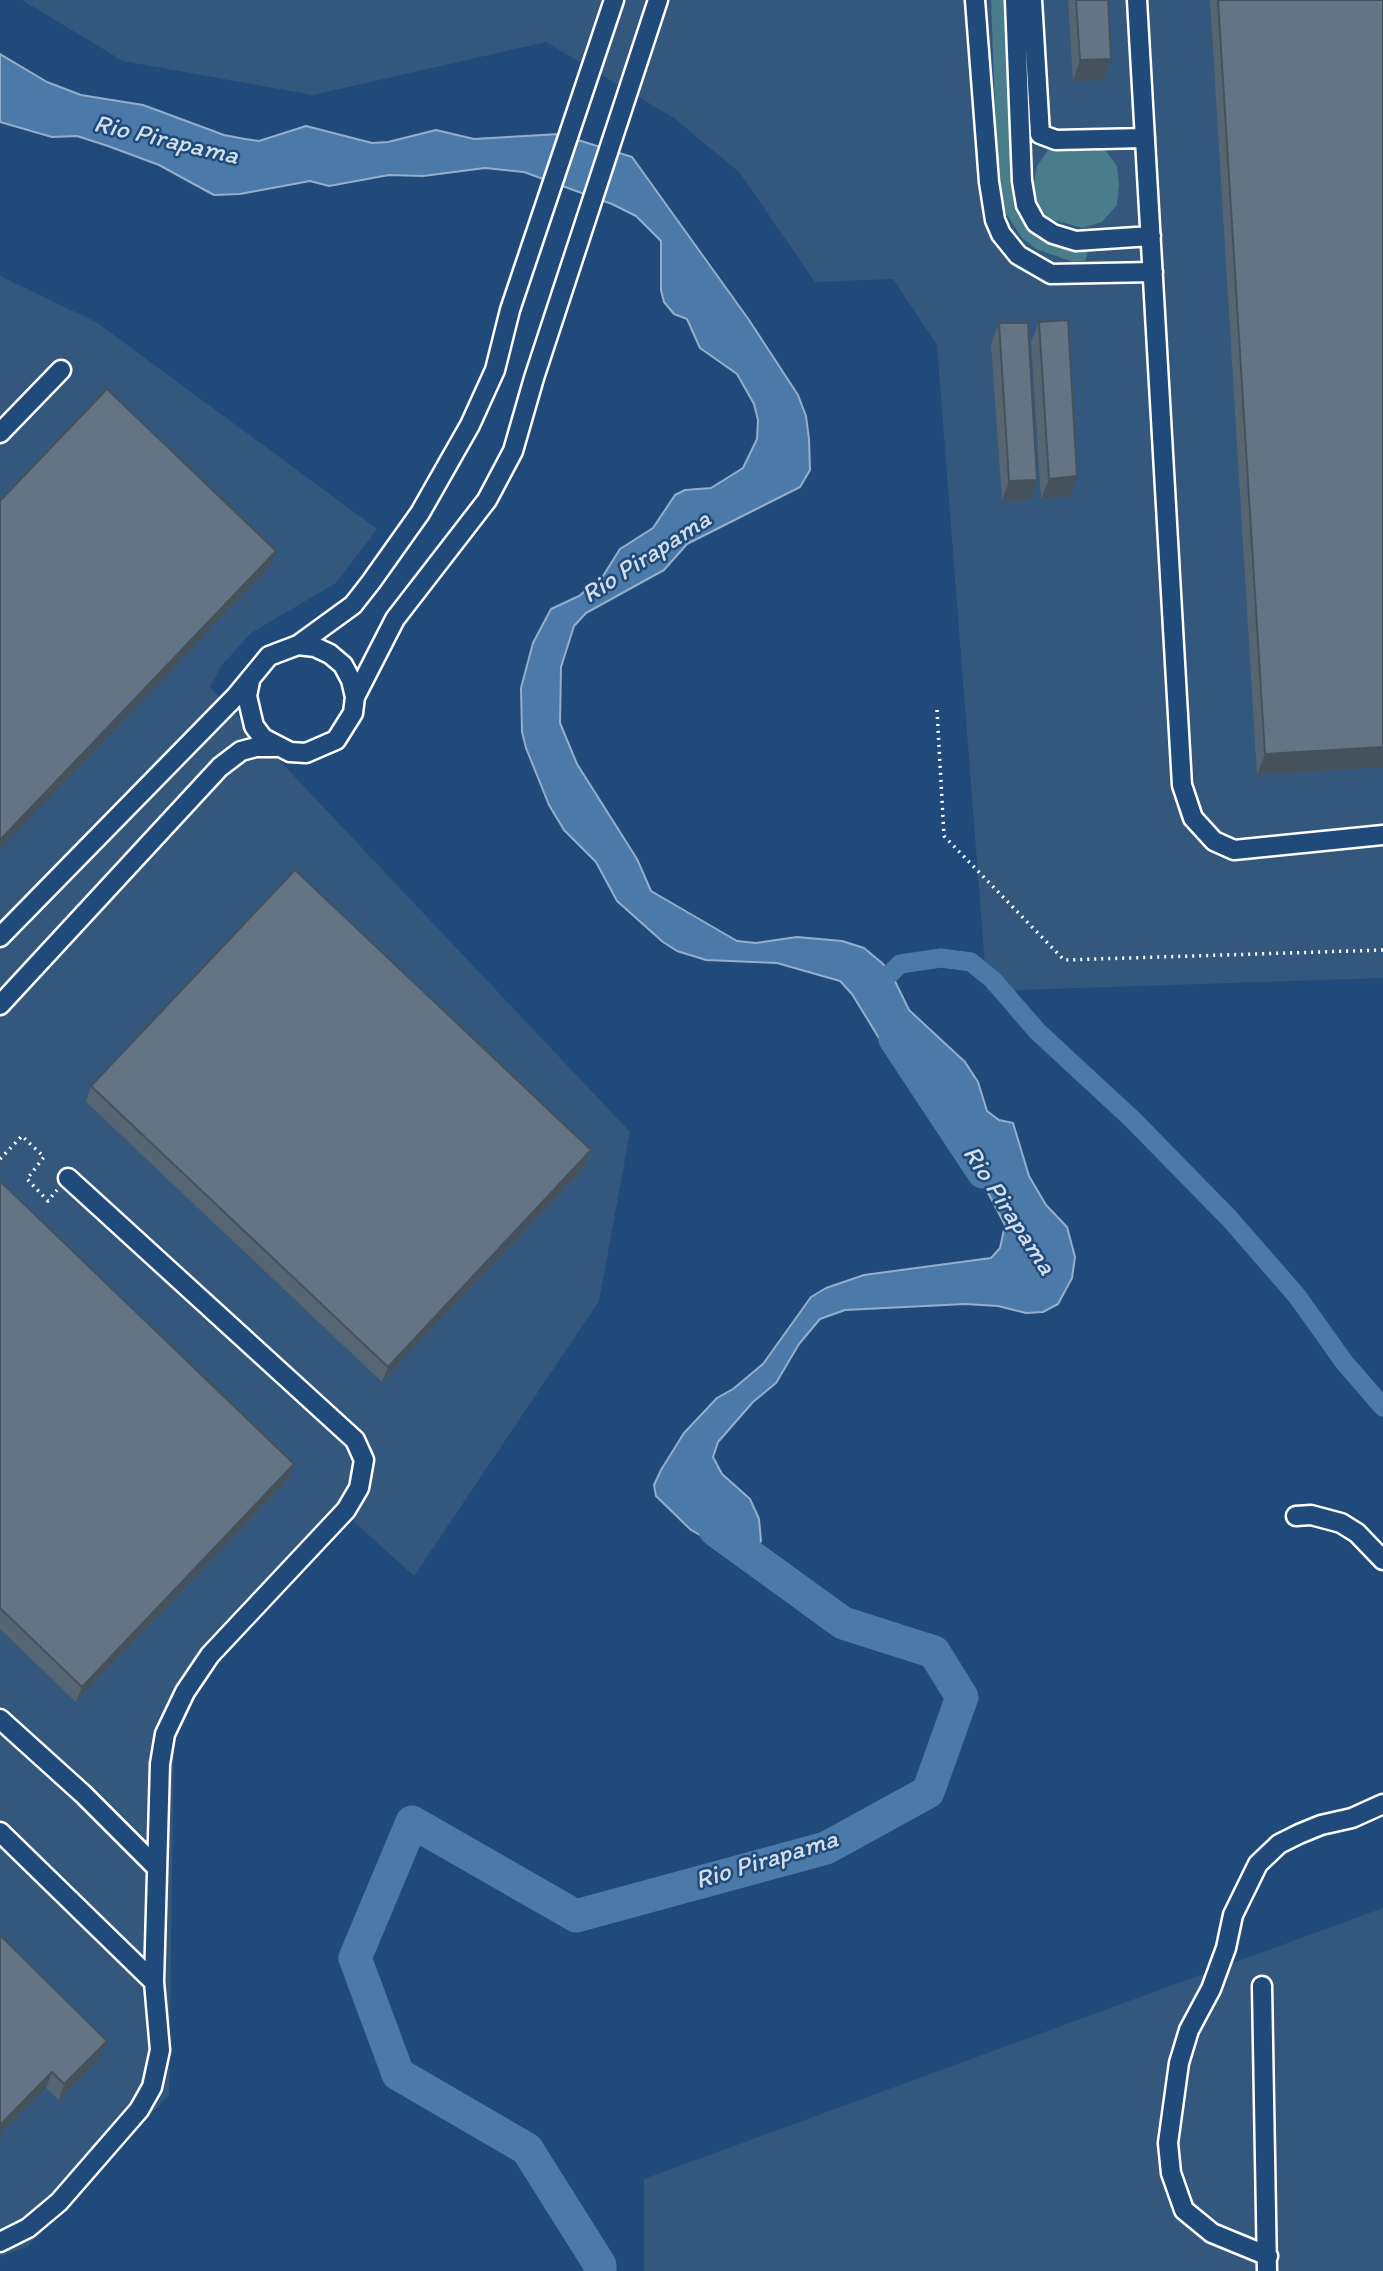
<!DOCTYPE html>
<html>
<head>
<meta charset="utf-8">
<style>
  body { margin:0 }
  canvas { display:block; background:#1f4a7a }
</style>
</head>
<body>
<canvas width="1383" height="2271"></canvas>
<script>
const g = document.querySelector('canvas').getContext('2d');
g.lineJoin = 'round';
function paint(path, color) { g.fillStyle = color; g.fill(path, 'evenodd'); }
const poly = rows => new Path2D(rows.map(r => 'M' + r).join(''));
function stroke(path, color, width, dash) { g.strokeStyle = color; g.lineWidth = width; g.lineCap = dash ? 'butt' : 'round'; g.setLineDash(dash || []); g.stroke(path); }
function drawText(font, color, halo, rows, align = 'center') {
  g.font = font + ' Itim,sans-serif'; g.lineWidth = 5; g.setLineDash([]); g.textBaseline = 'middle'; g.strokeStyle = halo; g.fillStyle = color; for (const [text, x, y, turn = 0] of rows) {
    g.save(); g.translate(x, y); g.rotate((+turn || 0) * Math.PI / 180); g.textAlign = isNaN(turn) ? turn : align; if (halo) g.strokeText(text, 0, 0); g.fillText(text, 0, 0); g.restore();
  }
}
paint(poly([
  [22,0,1383,0,1383,978,987,991,937,345,893,279,815,282,740,173,674,118,546,42,313,95,123,61],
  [0,276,96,322,377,529,336,583,251,633,222,665,210,687,630,1132,599,1301,414,1576,351,1519,211,1669,174,1737,169,2095,28,2246,0,2257],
  [1383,1908,1383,2271,644,2271,644,2179]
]), '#33577d');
paint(poly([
  [991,0,1006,0,1016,195,1022,210,1089,249,1085,261,1073,262,1036,249,1022,238,1003,209,998,184],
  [1067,141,1103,147,1117,166,1119,184,1117,205,1102,222,1083,228,1050,219,1038,206,1033,187,1037,166,1049,149]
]), '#497d8b');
const water = poly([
  [0,54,47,82,81,95,143,105,224,135,245,139,259,141,306,126,372,143,388,142,436,130,474,139,559,134,632,157,749,320,798,395,806,416,809,439,810,470,800,487,687,544,664,570,586,613,574,626,561,667,560,723,577,764,637,859,651,891,737,941,756,943,797,937,842,941,864,948,882,963,891,973,909,1010,965,1062,978,1082,987,1111,999,1120,1013,1123,1029,1176,1046,1205,1067,1227,1075,1257,1072,1278,1058,1304,1043,1312,1026,1313,998,1306,965,1304,845,1310,820,1319,799,1344,776,1383,753,1402,718,1442,713,1457,722,1474,750,1499,759,1519,761,1541,750,1556,721,1547,691,1530,656,1496,654,1485,661,1470,684,1433,717,1398,733,1389,763,1364,811,1297,826,1288,864,1275,991,1258,1000,1248,1005,1225,974,1166,961,1151,955,1116,943,1091,934,1083,903,1069,885,1048,852,994,840,981,777,963,706,960,677,951,663,942,617,901,596,862,564,830,549,805,526,748,522,732,521,688,533,643,551,609,579,596,603,576,620,549,653,528,675,495,685,490,711,488,743,468,757,439,758,420,754,404,737,374,700,348,687,319,674,314,664,302,661,290,661,241,636,216,612,204,524,172,485,168,423,176,389,175,329,186,310,181,240,194,214,195,159,165,108,146,77,136,52,137,0,122,0,54]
]);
paint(water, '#4c7aa8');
stroke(water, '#94afcb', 2);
stroke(poly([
  [868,983,891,973,900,964,941,958,971,962,993,980,1037,1031,1132,1119,1229,1218,1297,1296,1344,1362,1383,1407]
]), '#4c7aa8', 19);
stroke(poly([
  [895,1039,983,1172],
  [600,2271,600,2265,527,2149,398,2074,355,1958,412,1822,576,1916,826,1848,928,1792,962,1697,934,1652,843,1623,715,1530]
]), '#4c7aa8', 33);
const minor = poly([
  [975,0,989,182,995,220,1001,234,1018,255,1051,274,1153,272],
  [1015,0,1022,181,1026,205,1036,223,1053,234,1076,241,1151,236],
  [1032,0,1040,134,1056,140,1145,138],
  [1137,0,1182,785,1193,818,1214,841,1234,850,1383,835],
  [0,433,61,370],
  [298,645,353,605,371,582,420,513,470,425,495,370,510,310,614,0],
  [355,697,395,619,487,500,513,451,534,378,658,0],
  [0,937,236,696,269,656,298,645,315,647,330,654,343,665,351,680,355,697,353,713,336,740,306,753,290,752,263,738,254,726,247,696,250,681],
  [0,1005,220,767,241,751,256,747,276,747],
  [1296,1516,1311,1515,1341,1523,1357,1533,1383,1560],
  [0,1719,83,1794,157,1868],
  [0,1832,154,1982],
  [1262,1986,1267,2271],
  [0,2242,28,2228,59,2202,139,2110,152,2087,160,2050,154,1982,160,1764,165,1734,185,1692,210,1655,346,1510,359,1488,364,1460,355,1440,68,1178],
  [1268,2256,1212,2233,1184,2210,1171,2173,1168,2143,1179,2063,1189,2030,1211,1989,1226,1948,1233,1915,1258,1864,1279,1844,1299,1834,1321,1825,1352,1818,1383,1804]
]);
stroke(minor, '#fff', 23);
stroke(poly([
  [937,710,944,836,1064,960,1383,950],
  [0,1159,22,1136,44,1157,27,1179,48,1201,57,1190]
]), '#fff', 3.5, [2, 5]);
stroke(minor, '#1f4a7a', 18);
paint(poly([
  [1068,0,1108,0,1111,59,1103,80,1073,81],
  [1210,0,1383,0,1383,767,1257,775],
  [1039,322,1070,497,1041,499,1031,342],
  [999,323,1030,500,1002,501,991,344],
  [91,1086,591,1150,585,1166,382,1382,86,1102],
  [0,1181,294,1464,288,1479,76,1702,0,1629],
  [0,1935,101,2056,59,2100,46,2088]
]), '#556572');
paint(poly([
  [1111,59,1103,80,1073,81,1080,60],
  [1077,476,1070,497,1041,499,1049,479],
  [1037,480,1030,500,1002,501,1009,481],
  [276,551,270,566,0,850,0,840],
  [1383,747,1383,767,1257,775,1265,754],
  [591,1150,585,1166,382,1382,388,1367],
  [294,1464,288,1479,76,1702,82,1687],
  [107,2041,101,2056,59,2100,64,2084],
  [52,2072,46,2088,0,2135,0,2125]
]), '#45525c');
const building = poly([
  [1076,0,1108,0,1111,59,1080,60,1076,0],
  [1218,0,1383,0,1383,747,1265,754,1218,0],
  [1068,320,1077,476,1049,479,1039,322,1068,320],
  [999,323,1028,323,1037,480,1009,481,999,323],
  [107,389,276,551,0,840,0,501,107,389],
  [295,870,591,1150,388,1367,91,1086,295,870],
  [0,1181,294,1464,82,1687,0,1608,0,1181],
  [0,1935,107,2041,64,2084,52,2072,0,2125,0,1935]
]);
paint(building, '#637584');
stroke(building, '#45525c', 2);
drawText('italic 26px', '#d2dee9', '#1f4a7a', [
  ["Rio Pirapama",166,141,13],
  ["Rio Pirapama",647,558,-33],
  ["Rio Pirapama",1008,1211,57],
  ["Rio Pirapama",767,1861,-17]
]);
</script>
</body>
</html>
